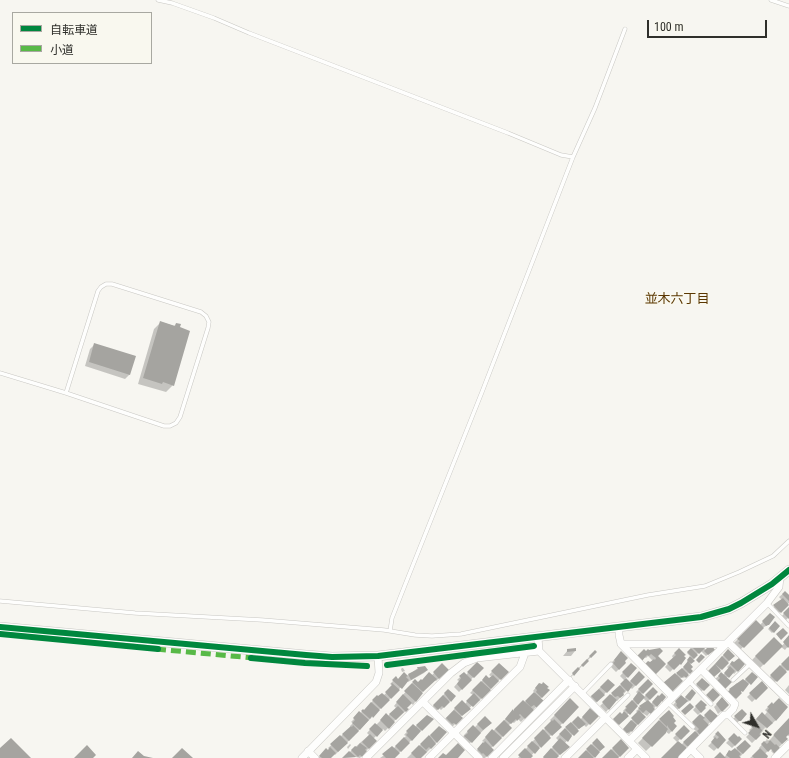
<!DOCTYPE html>
<html>
<head>
<meta charset="utf-8">
<style>
  body { margin:0 }
  #map { position:relative; width:789px; height:758px; overflow:hidden; background:#f7f6f1; font-family:"Roboto Condensed","Noto Sans JP",sans-serif }
  canvas { display:block }
  .legend { position:absolute; left:12px; top:12px; width:140px; height:52px; box-sizing:border-box; background:#f9f8ef; border:1px solid #a8a8a1; margin:0; padding:5px 7px; list-style:none; font-size:12px; color:#2f2f2b }
  .legend li { display:flex; align-items:center; gap:8px; height:20px }
  .legend b { width:20px; border:1px solid #a8a8a1 }
  .north { position:absolute; left:737px; top:706px; width:40px; height:40px; -webkit-text-stroke:3px #f9f8ef; paint-order:stroke; rotate:129deg; font-size:11px; font-weight:700; line-height:16px; text-align:center; color:#2f2f2b }
  .north::after { content:''; display:block; margin:auto; width:14px; height:18px; background:#2f2f2b; clip-path:polygon(50% 0,100% 100%,50% 72%,0 100%) }
  .scale { position:absolute; left:647px; top:20px; width:120px; height:18px; box-sizing:border-box; border:2px solid #2f2f2b; border-top:0; padding-left:5px; font-size:12px; line-height:14px; white-space:nowrap; color:#2f2f2b; -webkit-text-stroke:3px #f9f8ef; paint-order:stroke }
</style>
</head>
<body>
<div id="map">
<canvas width="789" height="758"></canvas>
<ul class="legend">
<li><b style="height:5px;background:#00873e"></b>自転車道</li>
<li><b style="height:5px;background:#58b947"></b>小道</li>
</ul>
<div class="north">N</div>
<div class="scale">100 m</div>
</div>
<script>
const g = document.querySelector('canvas').getContext('2d');
g.lineJoin = 'round';
function paint(path, color) { g.fillStyle = color; g.fill(path, 'evenodd'); }
const poly = rows => new Path2D(rows.map(r => 'M' + r).join(''));
function stroke(path, color, width, dash) { g.strokeStyle = color; g.lineWidth = width; g.lineCap = dash ? 'butt' : 'round'; g.setLineDash(dash || []); g.stroke(path); }
function drawText(font, color, halo, rows, align = 'center') {
  g.font = font + ' "Roboto Condensed","Noto Sans JP",sans-serif'; g.lineWidth = 4; g.setLineDash([]); g.textBaseline = 'middle'; g.strokeStyle = halo; g.fillStyle = color; for (const [text, x, y, turn = 0] of rows) {
    g.save(); g.translate(x, y); g.rotate((+turn || 0) * Math.PI / 180); g.textAlign = isNaN(turn) ? turn : align; if (halo) g.strokeText(text, 0, 0); g.fillText(text, 0, 0); g.restore();
  }
}
paint(poly([
  [161,322,174,326,176,324,173,385,166,392,138,384,154,329],
  [95,344,130,374,125,379,85,366,90,349],
  [785,592,789,595,789,603,777,615,771,609,782,600,779,597],
  [789,608,789,617,785,621,781,617],
  [770,614,768,625,762,628,738,652,733,644,756,621,760,625],
  [775,622,779,626,772,633,768,629],
  [789,637,789,645,785,650,781,647,759,669,751,661,774,638,782,646],
  [697,647,698,649,703,647,706,650,713,650,706,656,701,651,697,654,690,664,690,669,691,671,684,678,682,677,680,679,676,675,688,663,687,661,691,657,687,653,692,648],
  [679,649,676,666,670,672,665,667,673,658,672,656],
  [568,650,575,651,571,656,563,656],
  [728,650,734,656,711,679,706,674],
  [595,651,596,652,569,679,568,679],
  [648,651,656,656,665,664,650,664,653,661,648,656,646,658,644,657],
  [621,653,625,663,616,672,611,667,613,664,611,663],
  [789,657,789,668,773,684,768,679],
  [732,662,744,664,734,674,732,672,726,679,722,691,715,679,721,674,723,675,729,669,727,667],
  [477,663,482,668,459,692,454,687,459,681,457,680,464,673,466,675],
  [499,664,507,672,479,701,478,700,460,717,461,718,452,727,443,721,462,701,465,704,473,695,470,693,486,677,489,680,492,677,489,675],
  [631,664,635,668,625,679,629,683,639,672,644,677,632,689,630,687,617,701,616,700,606,712,600,706,625,681,620,676],
  [442,665,447,670,436,681,434,680,421,693,413,705,411,703,406,708,408,709,393,722,394,722,385,731,383,729,373,739,375,741,360,758,356,757,343,758,369,735,367,733,375,724,376,725,386,715,388,716,396,708,394,706,415,680,418,683,422,681,432,675],
  [425,667,427,670,424,673,408,682,407,681,335,755,334,754,330,758,318,758,326,750,328,751,329,749,328,748,351,727,350,726,353,723,351,722,360,713,364,711,377,696,378,698,383,696,390,689,389,688,392,685,390,684,396,678,398,680,407,676,418,668],
  [402,668,403,668,405,671,402,672,401,669],
  [752,673,757,677,746,686,732,702,727,692,737,683,739,684,744,681],
  [702,679,708,685,700,693,694,688],
  [608,680,613,685,594,705,588,699],
  [648,680,652,684,641,694,644,697,653,688,657,692,648,701,651,704,658,696,658,704,647,716,641,712,644,717,629,734,627,733,625,735,621,732,638,713,636,711,647,702,643,698,616,727,611,722,620,713,622,715,625,712,623,711,638,694,636,692],
  [762,682,767,688,752,702,747,697],
  [539,684,548,691,540,699,542,701,521,722,518,719,514,723,512,722,508,726,511,728,491,748,493,750,485,758,482,758,475,753,484,742,482,741,492,731,493,731,523,702,524,703,535,693,533,691],
  [789,685,789,694,785,690],
  [448,690,455,696,441,710,439,708,435,712,431,708],
  [692,691,695,693,688,702,687,701,676,711,675,707,673,705,681,696,684,699],
  [722,699,728,705,718,714,714,707],
  [570,700,578,707,529,758,518,758,532,742,552,722,550,720],
  [701,701,705,708,698,715,693,710],
  [772,703,781,715,752,743,746,737,751,732,749,730,756,724,753,722,762,714,764,716,767,712,765,710],
  [590,709,597,716,586,727,584,725,577,730,564,744,566,750,555,758,543,758,559,741,556,738,568,726,578,717,580,720],
  [710,710,716,716,676,758,662,758,681,745,695,732,696,731,690,726,700,715,703,718],
  [742,710,746,714,737,723,732,720],
  [669,711,673,723,676,726,669,734,666,732,646,751,638,743],
  [427,716,432,719,394,758,380,758,393,749,406,736,404,735,413,725,415,727],
  [485,717,491,723,468,745,462,740,464,735,473,726,474,728],
  [789,720,789,736,787,735,785,737,787,739,778,748,779,749,774,754,771,751,775,747,773,745,765,754,765,758,750,758,760,749,759,748,764,742,768,739,769,740],
  [439,727,437,742,427,752,420,758,407,758],
  [684,727,688,731,677,742,673,738],
  [718,732,725,740,714,751,708,746,715,739,713,737],
  [734,735,741,739,732,748,726,743],
  [597,739,604,747,593,758,580,758],
  [621,740,628,748,618,758,604,758],
  [745,741,750,746,739,758,715,758,724,758,726,755,736,750],
  [350,744,351,745,348,749,347,747]
]), '#0003');
paint(poly([
  [160,321,175,326,176,323,181,324,180,327,190,331,174,386,163,382,162,384,143,378],
  [94,343,136,356,130,375,89,362],
  [785,591,789,595,789,601,782,594],
  [783,598,789,605,781,613,773,605],
  [789,607,789,619,783,613],
  [770,613,775,617,769,625,768,625,766,626,762,621],
  [756,620,764,628,744,648,738,643,740,641,737,639],
  [775,621,780,626,774,633,769,628],
  [783,628,788,633,781,640,776,634],
  [789,635,789,647,788,648,783,642],
  [774,637,783,646,764,665,755,656],
  [697,646,699,648,703,646,705,648,699,654,692,647],
  [712,646,715,650,708,655,704,651,708,647],
  [576,648,576,651,567,652,567,649],
  [660,648,663,651,658,656,666,664,655,675,645,664,648,661,650,662,654,659,655,660,656,658,651,654,649,656,647,655,642,661,637,656,644,649,646,651,648,649,649,650],
  [679,648,686,655,684,656,686,658,681,665,680,664,674,670,667,663,676,655,674,653],
  [691,648,698,655,694,659,687,652],
  [728,649,735,656,729,661,723,655],
  [595,650,597,652,591,658,589,656],
  [621,651,628,658,625,661,626,663,619,670,613,663,615,661,614,660],
  [701,654,705,657,699,663,696,660],
  [690,656,695,661,691,664,687,660],
  [722,656,729,663,722,670,715,664],
  [789,656,789,670,788,671,781,664],
  [739,658,745,664,738,672,730,664,732,661,734,662],
  [587,659,589,661,583,667,581,665],
  [688,661,693,667,691,669,693,671,690,674,683,667],
  [477,662,484,668,474,678,467,672],
  [442,663,449,670,439,679,433,672],
  [499,663,509,672,501,680,491,671],
  [631,663,637,668,628,678,622,672],
  [715,664,721,671,714,677,708,671],
  [780,665,787,672,777,682,770,675],
  [425,666,428,670,411,680,408,674,418,669,417,667,419,667],
  [730,666,735,671,729,678,724,673],
  [578,667,580,669,574,676,572,673],
  [682,668,689,675,686,678,684,676,682,678,676,673],
  [639,671,645,677,636,686,630,681],
  [404,672,408,676,406,677,409,680,402,689,392,680,396,676,398,679],
  [429,672,437,679,423,692,412,682,415,679,418,682,421,679,422,680],
  [464,672,472,680,462,690,457,684,461,678,459,676],
  [721,672,732,682,725,689,717,681,720,678,718,676],
  [752,672,758,677,751,685,745,679],
  [675,673,683,681,672,692,663,683],
  [486,675,489,678,493,675,499,681,491,689,482,680],
  [626,678,633,685,628,692,620,684],
  [702,678,710,685,704,691,696,684],
  [608,679,615,685,607,693,600,687],
  [648,679,653,684,643,694,638,689],
  [743,679,749,684,743,692,741,691,741,692,742,693,736,699,728,692,730,690,729,689],
  [481,681,491,690,482,699,472,690],
  [762,681,768,688,756,700,749,693],
  [543,682,549,687,547,688,550,690,542,698,536,692,537,690,535,688,539,683,542,684],
  [392,683,400,690,391,699,385,692,392,685,391,684],
  [412,683,423,693,416,702,404,691],
  [620,685,625,691,623,693,624,695,620,698,618,696,615,697,611,693],
  [653,687,658,692,650,700,645,695],
  [713,688,720,695,713,702,706,695],
  [448,689,456,696,451,702,444,693],
  [599,689,605,695,597,702,591,696],
  [692,689,696,693,690,701,685,697],
  [639,691,645,697,638,705,633,699],
  [534,692,544,701,537,708,534,705,531,707,525,701],
  [382,693,390,700,381,709,372,700,377,695,378,696],
  [474,693,480,700,473,707,466,701],
  [662,693,666,697,662,702,662,701,657,707,652,702,658,695,659,696],
  [403,694,412,703,407,708,409,709,406,712,396,702],
  [610,694,617,700,609,710,602,702],
  [443,695,450,702,444,708,442,706,438,710,433,705],
  [681,695,688,701,679,709,676,705,677,704,675,701],
  [722,697,729,705,722,712,716,704],
  [570,698,579,707,563,724,554,715],
  [779,698,788,707,776,721,767,711,769,708,767,707,772,702,773,704],
  [462,700,471,709,462,716,454,708],
  [523,700,534,710,525,719,520,714,519,715,521,717,517,721,516,719,511,724,505,719,513,709,514,711,514,709],
  [632,700,638,706,630,715,625,710,627,708,625,707],
  [648,700,654,706,653,707,655,709,651,714,646,710,643,713,638,708,639,707,641,708,639,706],
  [701,700,707,705,705,707,706,708,701,713,695,706],
  [371,702,380,710,373,718,372,716,370,719,361,711,363,709,364,710],
  [690,703,694,707,685,715,681,711],
  [398,706,404,712,396,720,389,714],
  [590,708,599,716,590,725,582,717],
  [710,709,718,716,711,723,704,715],
  [742,709,747,714,741,721,739,721,734,716],
  [454,710,463,718,456,725,454,723,452,724,446,718],
  [639,710,646,717,638,725,631,718],
  [669,710,674,716,673,717,676,721,674,723,677,726,672,732,668,727,668,725,667,727,659,719],
  [359,711,369,720,360,730,352,723,355,720,353,718],
  [624,711,629,716,619,725,613,719,620,712,622,714],
  [762,712,773,723,767,728,756,719],
  [386,713,395,722,389,729,380,720],
  [700,714,705,718,703,719,709,725,700,735,697,731,699,729,692,722],
  [427,715,434,719,422,731,416,725],
  [485,716,492,723,483,730,477,724],
  [578,716,586,724,579,729,572,722],
  [789,718,789,734,786,737,788,739,782,744,773,735],
  [554,719,562,727,552,736,544,728,552,720,553,721],
  [504,720,512,728,503,737,495,729],
  [631,720,637,725,632,732,631,731,627,733,623,729],
  [659,720,668,729,666,732,666,733,652,747,642,738],
  [571,722,579,731,574,736,565,727],
  [375,723,383,730,377,737,369,729],
  [755,723,764,732,756,740,748,733,753,728,751,727],
  [413,724,421,731,412,741,406,735,408,733,406,731],
  [353,725,359,731,349,741,342,734,351,726,352,727],
  [473,725,481,733,472,743,464,736,468,733,467,731],
  [684,725,690,731,681,740,675,734],
  [439,726,447,732,437,743,430,735],
  [565,728,572,736,568,742,559,734],
  [492,729,502,738,493,747,485,737],
  [543,729,551,738,541,748,534,738],
  [695,731,700,736,688,747,683,742],
  [718,731,726,740,718,749,711,742,715,737,717,739,719,737,715,734],
  [734,733,738,737,739,736,742,739,735,746,728,739],
  [370,734,377,741,369,749,362,742],
  [340,735,348,743,338,752,330,744],
  [429,735,436,744,431,749,429,747,426,750,420,744],
  [404,737,410,743,401,752,395,746],
  [11,738,31,758,0,758,0,748],
  [560,738,570,747,560,755,552,747],
  [597,738,605,747,600,751,592,743],
  [768,738,775,745,768,752,761,744,764,741,767,744,769,742,766,739],
  [621,739,629,748,620,757,612,748],
  [745,740,751,746,743,754,736,748],
  [485,741,494,750,487,757,483,753,482,754,477,749,483,742,484,743],
  [532,741,540,748,535,754,527,746],
  [678,741,687,748,678,758,661,758],
  [360,743,367,748,365,750,367,751,362,757,360,755,358,757,351,750,355,746,357,747],
  [458,743,465,750,458,758,438,758,443,753,446,755],
  [591,744,600,752,595,758,586,749],
  [776,744,780,748,775,754,771,749],
  [87,745,96,755,93,758,74,758],
  [419,745,427,752,421,758,416,758,411,753],
  [392,746,400,753,395,758,386,758,382,754],
  [330,747,336,753,331,758,322,758,319,756,326,748,328,750],
  [182,748,193,758,172,758],
  [525,748,533,756,531,758,521,758,518,755],
  [551,748,559,756,557,758,544,758,543,757],
  [735,748,741,754,739,756,741,758,730,758,726,755,729,750,731,751],
  [760,748,768,756,767,758,754,758,752,756],
  [611,749,619,757,618,758,602,758],
  [586,750,594,758,578,758],
  [138,751,144,756,153,758,132,758],
  [349,751,356,757,342,758],
  [720,752,726,758,714,758]
]), '#a5a4a0');
const service = poly([
  [158,0,172,3,214,18,249,33,508,133,561,155,573,157],
  [771,0,789,6],
  [0,373,66,393,164,426,170,426,176,423,180,417,208,328,209,322,206,316,201,312,112,284,106,284,101,287,98,291,66,393],
  [0,601,135,613,262,620,384,630,415,635,432,636,461,634,648,595,705,586,739,572,773,556,789,541],
  [767,603,789,626],
  [390,631,392,618,405,585,482,392,573,157,595,108,625,29],
  [733,680,750,664],
  [689,681,711,704],
  [582,694,611,664],
  [668,703,693,727],
  [727,715,745,733],
  [606,717,628,695]
]);
const minor = poly([
  [619,627,619,635,621,644,726,644],
  [538,637,539,651,646,758],
  [728,642,789,701],
  [621,644,673,697],
  [423,702,479,758],
  [629,741,767,603,779,587,780,577],
  [691,749,700,758],
  [308,751,315,758],
  [302,758,376,682,379,673,378,656],
  [366,758,451,673,464,663,477,658,539,651],
  [429,758,520,667,525,653],
  [492,758,569,680],
  [503,758,575,686],
  [565,758,606,717],
  [628,758,637,749],
  [682,758,724,715,727,715,733,709,735,704,701,669],
  [775,758,789,744]
]);
const tertiary = poly([
  [0,627,306,655,332,657,378,656,701,617,729,609,741,603,772,584,789,570]
]);
stroke(service, '#c8c7c3', 4.5);
stroke(minor, '#c8c7c3', 8);
stroke(tertiary, '#c8c7c3', 10);
stroke(service, '#fefefd', 3.5);
stroke(minor, '#fefefd', 7);
stroke(tertiary, '#fefefd', 9);
stroke(poly([
  [156,649,253,658]
]), '#58b947', 5, [10, 5]);
stroke(poly([
  [0,627,306,655,332,657,378,656,701,617,729,609,741,603,772,584,789,570],
  [0,634,158,649],
  [251,658,305,663,367,666],
  [387,665,534,646]
]), '#00873e', 6);
drawText('13px', '#5b3701', '#f9f8ef', [
  ["並木六丁目",677,300]
]);
</script>
</body>
</html>
